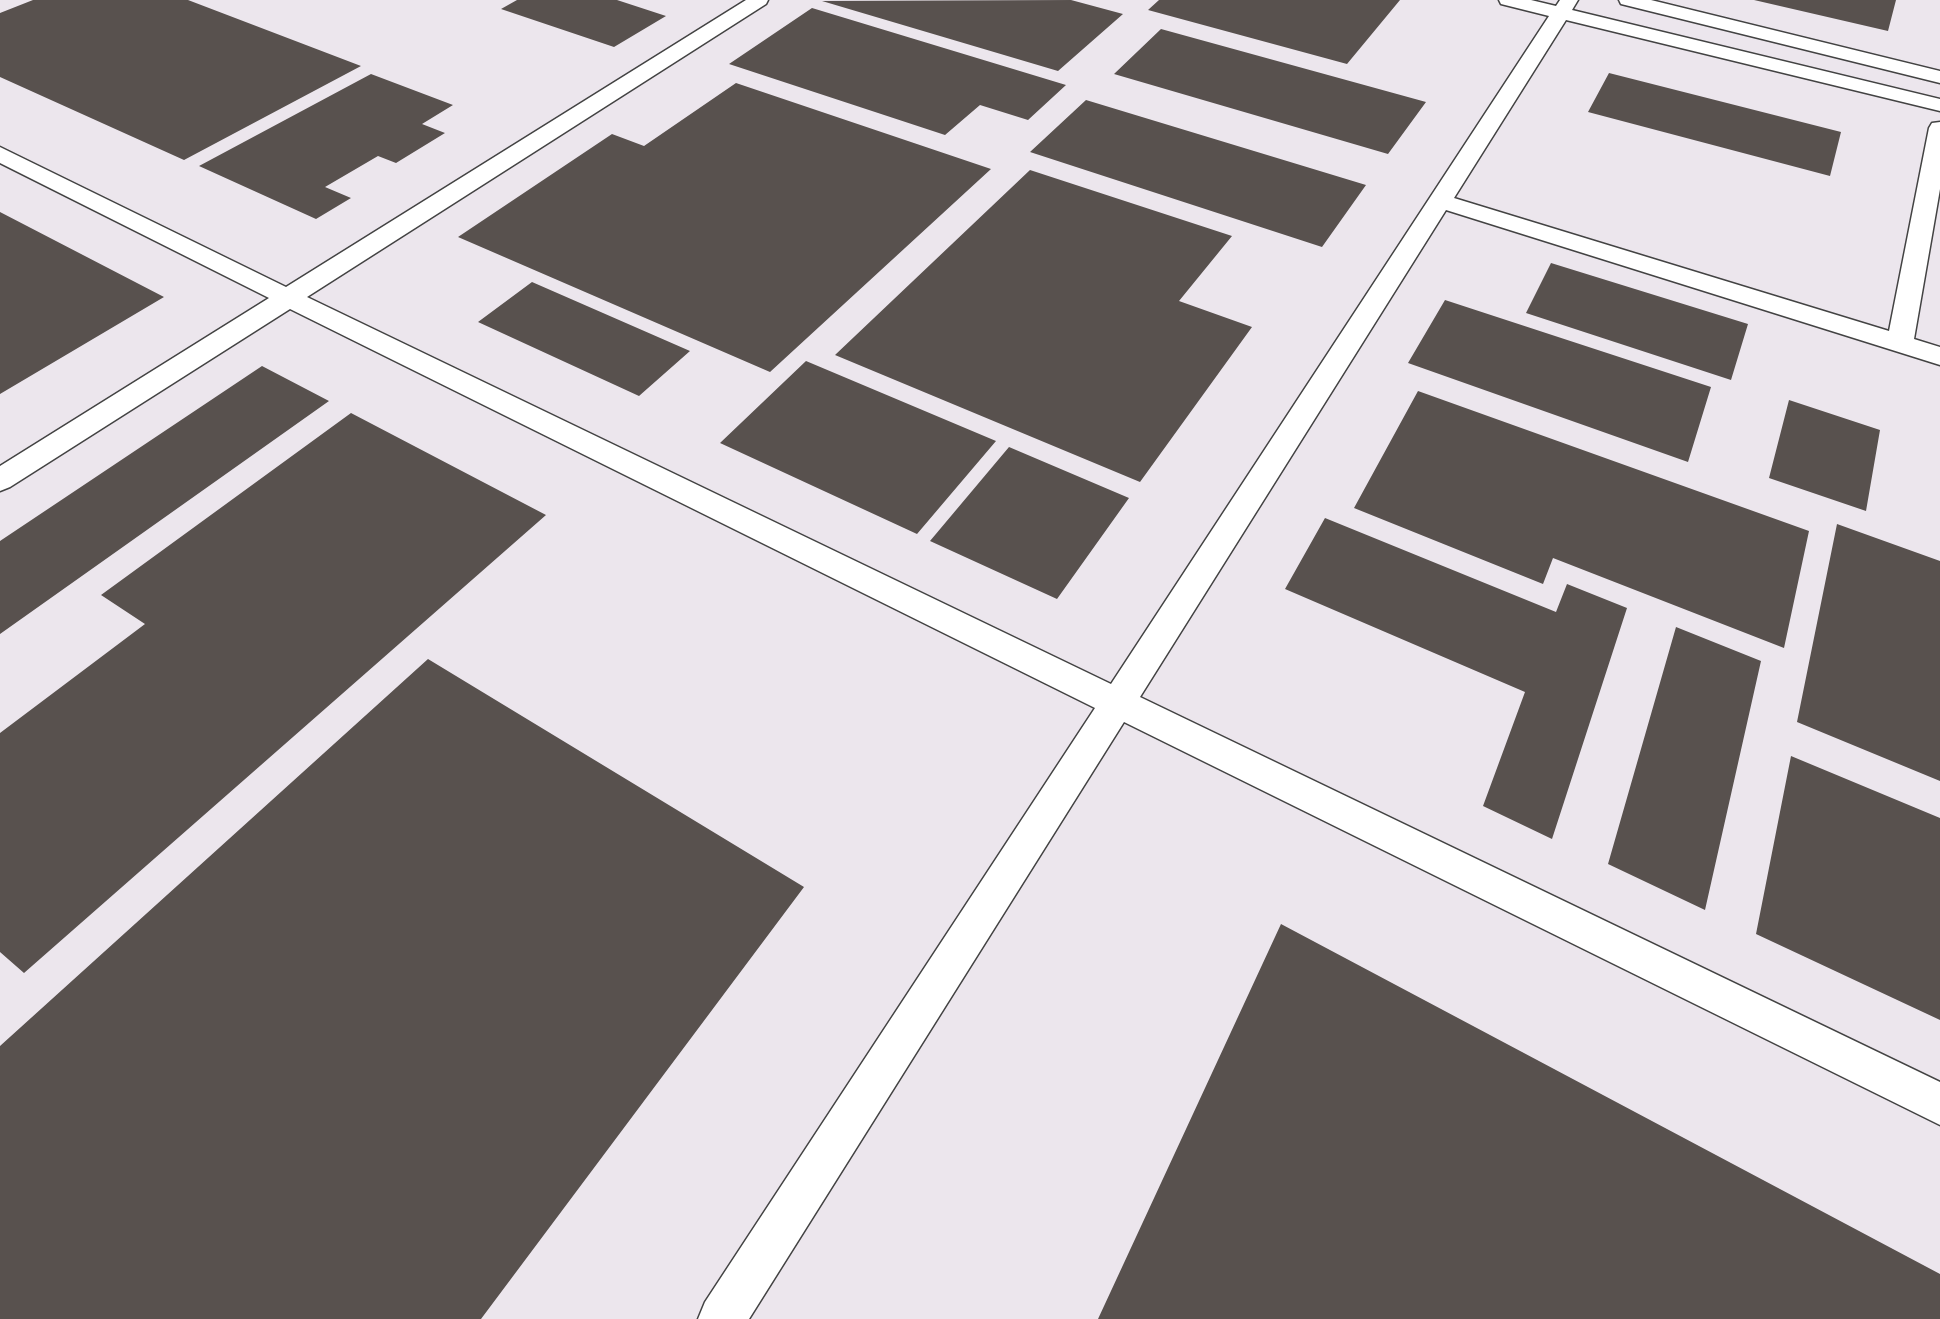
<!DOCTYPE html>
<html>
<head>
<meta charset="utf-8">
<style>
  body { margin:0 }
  canvas { display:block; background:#fefbf4 }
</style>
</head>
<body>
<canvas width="1940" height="1319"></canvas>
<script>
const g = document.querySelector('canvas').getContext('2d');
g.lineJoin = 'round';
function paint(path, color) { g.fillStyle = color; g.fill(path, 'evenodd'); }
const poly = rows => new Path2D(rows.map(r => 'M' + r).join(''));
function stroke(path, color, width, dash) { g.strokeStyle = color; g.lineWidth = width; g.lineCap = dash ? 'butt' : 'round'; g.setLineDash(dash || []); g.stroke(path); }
paint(poly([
  [0,0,1940,0,1940,1319,0,1319]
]), '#ece6ed');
paint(poly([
  [33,0,188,0,361,66,184,160,0,77,0,13],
  [517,0,617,0,666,16,614,47,501,9],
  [1071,0,1123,14,1058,71,822,1],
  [1159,0,1400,0,1347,64,1148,10],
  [1754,0,1896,0,1888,31],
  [812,8,1066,85,1028,120,980,105,945,135,729,64],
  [1161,29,1426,102,1388,154,1114,74],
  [1609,73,1841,132,1830,176,1588,112],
  [371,74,453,105,422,124,445,133,396,163,378,156,325,187,351,198,316,219,199,166],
  [736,83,991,169,770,372,458,237,612,134,644,146],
  [1086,100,1366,185,1322,247,1030,152],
  [1030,170,1232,236,1179,301,1252,327,1140,482,835,355],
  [0,212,164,297,0,394],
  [1551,263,1748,324,1731,380,1526,313],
  [532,282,690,351,639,396,478,322],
  [1445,300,1711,387,1688,462,1408,363],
  [806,361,996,441,917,534,720,443],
  [262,366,329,401,0,634,0,541],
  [1418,391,1809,531,1784,648,1553,558,1543,584,1354,508],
  [1789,400,1880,430,1866,511,1769,478],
  [351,413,546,515,24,973,0,952,0,733,145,624,101,595],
  [1009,447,1129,498,1057,599,930,541],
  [1325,518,1556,612,1567,584,1627,608,1552,839,1483,806,1525,692,1285,589],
  [1837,524,1940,561,1940,781,1797,722],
  [1676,627,1761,661,1705,910,1608,864],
  [428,659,804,887,481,1319,0,1319,0,1046],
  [1791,756,1940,818,1940,1020,1756,934],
  [1281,924,1940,1274,1940,1319,1098,1319]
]), '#58514e');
const minor = poly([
  [746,0,768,0,766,4,307,297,1111,684,1549,16,1501,4,1499,0,1531,0,1556,6,1560,0,1578,0,1572,10,1940,99,1940,111,1566,20,1454,198,1889,331,1929,128,1932,123,1940,122,1940,189,1914,339,1940,347,1940,365,1446,210,1140,697,1940,1082,1940,1125,1124,722,749,1319,698,1319,705,1302,1095,708,290,309,10,487,0,491,0,466,269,298,0,163,0,147,286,287,746,0],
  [1619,0,1651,0,1940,71,1940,83,1621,4,1619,0]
]);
stroke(minor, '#434343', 3);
paint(minor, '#fff');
</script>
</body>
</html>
